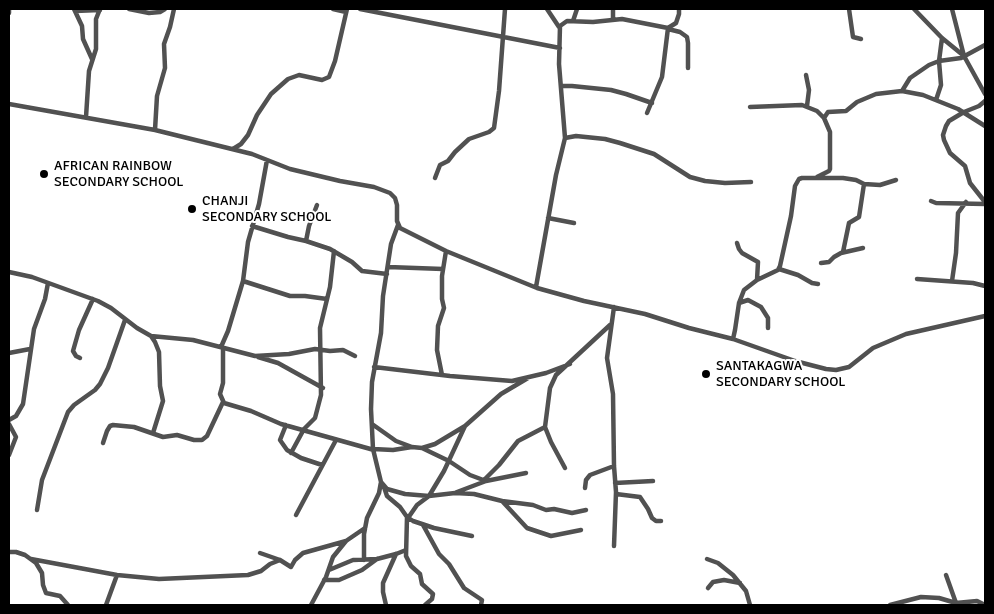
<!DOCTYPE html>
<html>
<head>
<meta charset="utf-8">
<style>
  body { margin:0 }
  #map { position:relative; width:994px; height:614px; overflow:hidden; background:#fff; font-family:Signika,sans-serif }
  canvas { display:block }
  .frame { position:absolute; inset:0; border:10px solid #000; pointer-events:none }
</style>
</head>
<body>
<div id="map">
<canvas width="994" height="614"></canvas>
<div class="frame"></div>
</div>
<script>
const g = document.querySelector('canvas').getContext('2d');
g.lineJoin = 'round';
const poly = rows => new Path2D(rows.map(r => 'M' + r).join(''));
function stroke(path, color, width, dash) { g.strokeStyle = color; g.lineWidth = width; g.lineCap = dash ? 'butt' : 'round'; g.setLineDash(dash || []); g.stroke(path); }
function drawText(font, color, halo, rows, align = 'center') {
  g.font = font + ' Signika,sans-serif'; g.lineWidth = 4; g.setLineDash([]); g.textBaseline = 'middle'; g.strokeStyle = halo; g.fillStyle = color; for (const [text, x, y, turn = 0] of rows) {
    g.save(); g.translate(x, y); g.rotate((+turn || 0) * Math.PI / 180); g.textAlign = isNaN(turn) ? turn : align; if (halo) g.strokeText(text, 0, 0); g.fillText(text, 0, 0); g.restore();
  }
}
stroke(poly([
  [74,9,82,26,83,39,92,59],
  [129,9,149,13,160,12,165,9],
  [333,9,346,12],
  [360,9,560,48],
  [547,9,559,27],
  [849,9,853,37,861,39],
  [914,9,942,38,964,56,985,94],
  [952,9,964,56],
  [75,11,100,10],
  [9,13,9,9],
  [613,19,613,9],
  [573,21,577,9],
  [668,29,680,32,687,37,688,43,688,68],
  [806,75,809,90,807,106],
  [561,86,572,86,611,90,626,94,652,103],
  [902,91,910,78,929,65,939,61,961,58,985,45],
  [936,100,941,85,939,61,942,38],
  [985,101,979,106,964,112,949,121,946,126,943,135,944,140,950,153,965,166,970,183,985,202],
  [9,104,155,130,252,154,290,169,340,181,374,187,390,193,395,198,397,205,397,221,400,228,446,251,537,288,584,301,645,314,689,328,733,339,795,361,826,369,836,370,849,367,873,348,906,334,985,316],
  [750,107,802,105,817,111,824,118,830,132,830,169,829,171,817,177],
  [647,113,662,77,668,28],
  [86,117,89,71,96,49,96,19,100,9],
  [824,118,828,112,846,111,857,102,876,94,902,91,923,95,958,109,985,126],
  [155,130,157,96,165,68,164,44,170,27,174,9],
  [565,138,576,136,605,139,620,143,654,154,690,177,705,181,725,183,751,182],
  [233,149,241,144,248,135,257,115,271,94,288,79,299,75,322,80,329,77,335,61,347,9],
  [435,178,440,165,448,161,455,152,469,139,489,132,494,128,499,91,505,9],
  [864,184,880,185,896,180],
  [931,201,936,203,985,204],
  [548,218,574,223],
  [398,225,391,244,383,296,381,333,372,382,371,409,373,449,381,482,387,489,405,494,429,496,455,493,474,494,502,501,527,528,551,536,581,530],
  [252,226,288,237,306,241,330,249,352,262,362,271,387,274],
  [306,241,309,226,317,205],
  [737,243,739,249,742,253,758,262,757,280],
  [821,263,829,262,834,257,841,253,863,248],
  [388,267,443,269],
  [779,269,798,275,812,283,818,284],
  [9,272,32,277,98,301,111,308,137,328,151,336,155,342,159,352,160,386,163,401,153,433],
  [917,279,973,283,985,286],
  [243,281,290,296,305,296,327,299],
  [952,281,956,253,958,213,966,202],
  [536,287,556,175,565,138,559,64,560,26,567,21,593,22,622,19,668,28,676,23,679,14,679,9],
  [739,303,748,300,761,307,768,318,768,328],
  [614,307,607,358,613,394,614,466,616,492,614,546],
  [151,336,193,340,255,356,289,354,315,349,330,351,343,350,355,356],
  [733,339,735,330,739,303,744,290,757,280,778,270,780,266,791,216,795,186,799,179,802,178,843,178,856,180,864,184,859,217,849,223,843,252],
  [221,347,228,331,243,281,248,242,259,204,267,160],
  [223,348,223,383,220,394,224,403,251,411,281,424,374,450],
  [9,353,30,349],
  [258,357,278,363,323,388],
  [80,358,76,356,73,351,79,330,93,299],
  [374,367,450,376,512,381,546,373,570,364],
  [442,375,437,350,438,326,444,308,442,299,442,276,446,251],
  [9,420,16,416,23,404,34,329,45,299,48,283],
  [9,424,16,437,9,455],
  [372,424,396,441,412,447],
  [286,425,280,440,287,450,301,458,322,465],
  [304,429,315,418,321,395,320,328,330,287,334,251],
  [103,443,107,431,110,426,113,425,134,427,163,437,177,435,194,440,202,440,207,436,223,402],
  [422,448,435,444,465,426],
  [373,449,393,450,412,447,422,448,449,461,470,475,486,481],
  [291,453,304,429],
  [565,468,551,442,545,427,550,388,556,375,610,325],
  [484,480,499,465,518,441,545,427],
  [615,483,653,481],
  [384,487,387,496,400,507,407,517,406,556,411,566,420,574,422,584,433,594,432,599,425,605],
  [585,488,586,480,590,475,614,466],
  [457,492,486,481,526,473],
  [616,494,640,497,648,509,652,518,656,521,661,521],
  [502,501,533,505,546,510,554,509,572,513,586,510],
  [37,510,42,480,68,412,74,405,95,390,100,384,108,368,125,320],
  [296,515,336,440],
  [407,517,413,521,434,528,472,536],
  [408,518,417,505,429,496,444,471,465,426,501,394,528,378],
  [423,525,439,554,449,564,464,588,482,600,481,605],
  [9,552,16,552,25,555,36,563,42,573,43,585,46,593,60,596,68,605],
  [260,553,280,560,291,567,295,560,303,553,346,541],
  [31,559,117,575,159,579,248,575,261,571,270,564,280,560],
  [707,559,718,563,733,575,746,591,750,605],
  [364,560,364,534,367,518,379,493,381,482],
  [329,570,353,560,377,559,396,554,406,550],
  [946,575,956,603],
  [324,580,339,580,362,570,377,559],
  [708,588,713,582,724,580,740,583],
  [106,605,117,575],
  [311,605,326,577,333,557,346,541,365,528],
  [386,605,383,592,383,583,396,554],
  [890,605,921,597,939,598,956,603,977,601,985,605]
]), '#515151', 4.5);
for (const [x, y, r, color] of [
  [44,174,5,"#000"],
  [192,209,5,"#000"],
  [706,374,5,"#000"]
]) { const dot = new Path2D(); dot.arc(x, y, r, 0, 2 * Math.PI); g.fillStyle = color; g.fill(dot); stroke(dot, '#fff', 2); }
drawText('14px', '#000', '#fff', [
  ["AFRICAN RAINBOW",54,166],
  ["SECONDARY SCHOOL",54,182],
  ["CHANJI",202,201],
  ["SECONDARY SCHOOL",202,217],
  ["SANTAKAGWA",716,366],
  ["SECONDARY SCHOOL",716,382]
], 'left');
</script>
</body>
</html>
